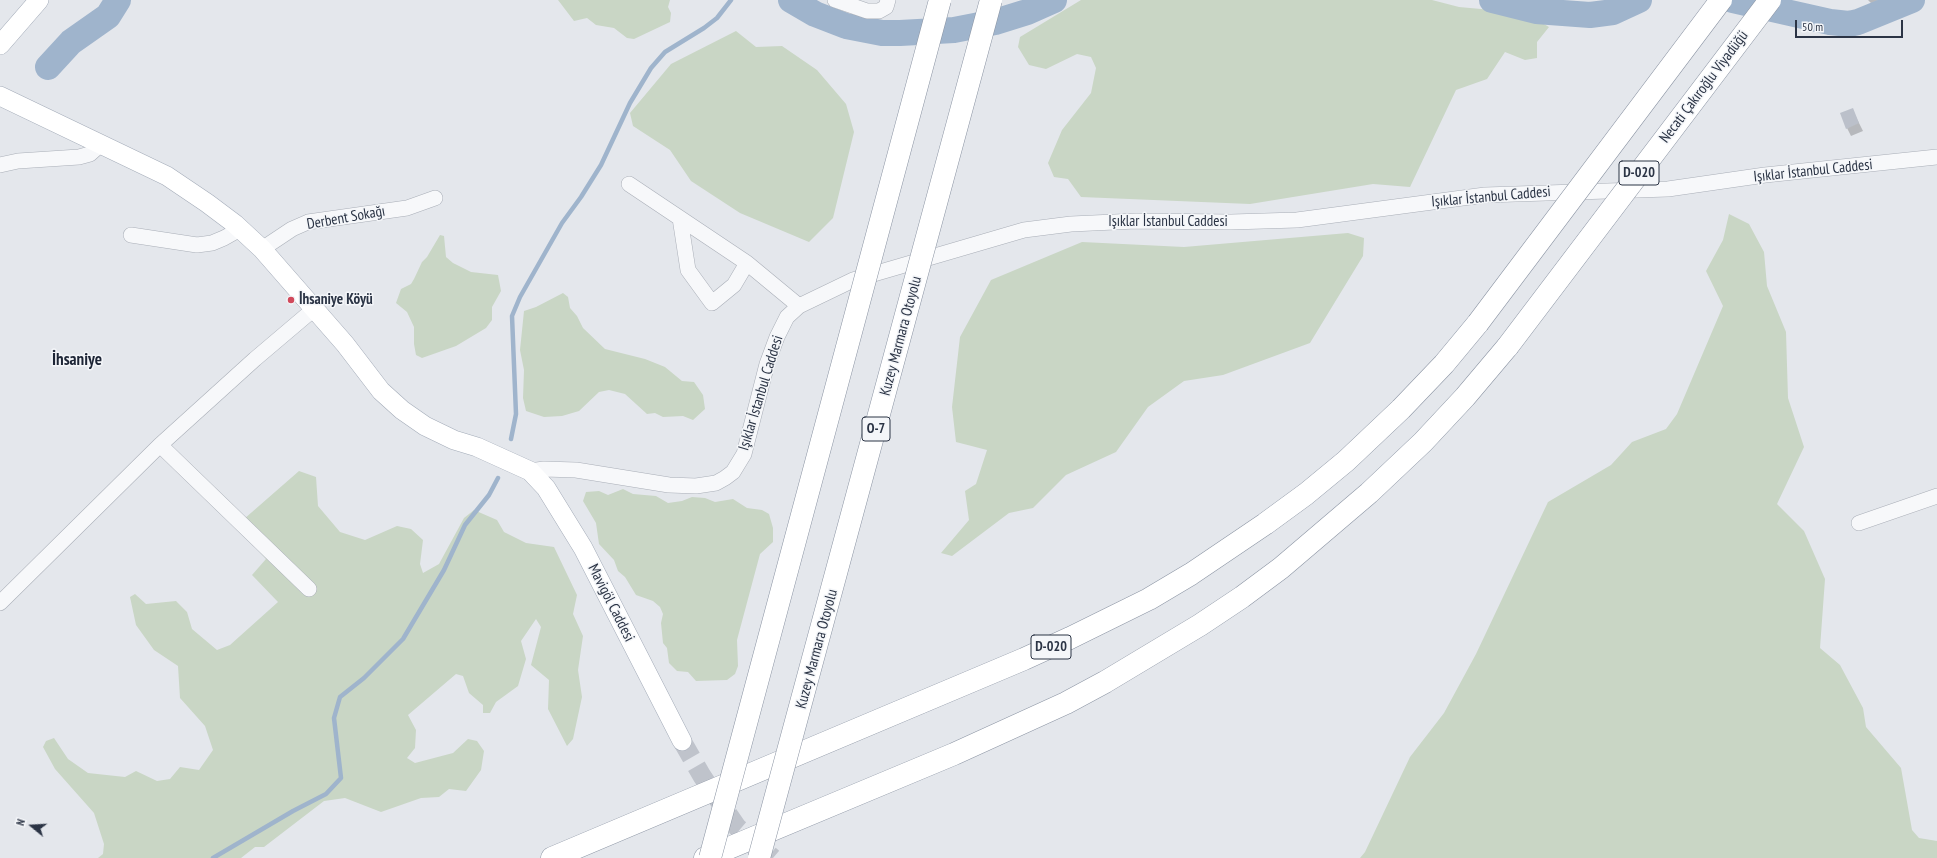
<!DOCTYPE html>
<html>
<head>
<meta charset="utf-8">
<style>
  body { margin:0 }
  #map { position:relative; width:1937px; height:858px; overflow:hidden; background:#e4e7ec; font-family:"PT Sans Narrow",sans-serif }
  canvas { display:block }
  .north { position:absolute; left:12px; top:806px; width:40px; height:40px; -webkit-text-stroke:3px #f4f6f9; paint-order:stroke; rotate:288deg; font-size:11px; font-weight:700; line-height:16px; text-align:center; color:#2b3445 }
  .north::after { content:''; display:block; margin:auto; width:14px; height:18px; background:#2b3445; clip-path:polygon(50% 0,100% 100%,50% 72%,0 100%) }
  .scale { position:absolute; left:1795px; top:20px; width:108px; height:18px; box-sizing:border-box; border:2px solid #2b3445; border-top:0; padding-left:5px; font-size:12px; line-height:14px; white-space:nowrap; color:#2b3445; -webkit-text-stroke:3px #f4f6f9; paint-order:stroke }
</style>
</head>
<body>
<div id="map">
<canvas width="1937" height="858"></canvas>
<div class="north">N</div>
<div class="scale">50 m</div>
</div>
<script>
const g = document.querySelector('canvas').getContext('2d');
g.lineJoin = 'round';
function paint(path, color) { g.fillStyle = color; g.fill(path, 'evenodd'); }
const poly = rows => new Path2D(rows.map(r => 'M' + r).join(''));
function stroke(path, color, width, dash) { g.strokeStyle = color; g.lineWidth = width; g.lineCap = dash ? 'butt' : 'round'; g.setLineDash(dash || []); g.stroke(path); }
function drawText(font, color, halo, rows, align = 'center') {
  g.font = font + ' "PT Sans Narrow",sans-serif'; g.lineWidth = 3; g.setLineDash([]); g.textBaseline = 'middle'; g.strokeStyle = halo; g.fillStyle = color; for (const [text, x, y, turn = 0] of rows) {
    g.save(); g.translate(x, y); g.rotate((+turn || 0) * Math.PI / 180); g.textAlign = isNaN(turn) ? turn : align; if (halo) g.strokeText(text, 0, 0); g.fillText(text, 0, 0); g.restore();
  }
}
paint(poly([
  [558,0,670,0,668,7,671,13,670,22,634,39,627,38,614,28,596,25,587,18,574,21],
  [1081,0,1432,0,1459,7,1525,13,1549,27,1537,42,1537,58,1525,60,1505,52,1487,79,1456,90,1410,187,1373,184,1250,204,1081,197,1068,179,1054,177,1048,163,1062,130,1091,93,1096,68,1091,57,1077,54,1046,69,1029,65,1018,47,1020,37],
  [736,31,756,47,782,46,817,70,846,104,854,132,833,218,809,242,740,213,691,181,670,150,633,126,630,113,671,64],
  [1729,214,1749,224,1764,252,1767,286,1786,332,1788,398,1804,447,1777,504,1804,531,1825,579,1820,648,1840,665,1863,708,1866,727,1901,768,1912,830,1919,838,1937,841,1937,858,1360,858,1365,852,1410,757,1444,713,1476,654,1548,502,1611,465,1632,442,1666,429,1677,414,1723,306,1706,271,1723,240],
  [1348,233,1364,238,1363,256,1310,343,1223,375,1184,381,1148,407,1116,452,1066,475,1033,508,1009,513,952,556,941,553,969,520,965,491,976,484,987,450,956,442,952,407,960,337,991,280,1082,242,1184,247],
  [440,235,444,236,446,257,453,263,471,272,498,275,501,291,492,307,492,320,486,328,456,346,422,358,416,355,414,344,414,327,407,312,396,303,401,289,411,284,414,279,422,262,427,257],
  [563,293,568,297,570,308,577,316,583,328,605,349,645,359,665,367,682,381,694,382,703,395,705,409,693,420,683,416,663,417,655,413,647,414,625,394,609,390,599,392,579,411,562,416,544,417,526,411,523,398,524,370,520,350,524,311,536,307],
  [299,471,316,477,318,506,340,532,365,540,397,526,411,529,423,540,420,564,423,573,439,564,464,518,474,510,497,520,504,532,526,543,554,547,577,595,573,614,583,636,578,670,582,697,573,739,567,746,548,709,549,680,531,665,541,627,536,619,521,641,526,659,518,686,496,702,490,713,483,713,483,705,469,693,463,676,456,674,408,715,416,730,415,748,407,758,415,763,453,753,468,739,477,741,484,751,481,770,466,791,449,789,439,797,421,798,381,812,345,798,324,801,264,847,255,847,241,858,98,858,103,854,104,844,94,813,55,769,43,747,46,741,54,738,68,759,88,773,125,777,136,771,157,781,170,779,180,767,199,770,213,750,205,726,180,698,178,666,154,650,136,625,130,597,135,594,146,604,176,601,187,612,192,629,217,650,230,645,278,602,252,575,266,559,236,526],
  [623,489,633,494,656,496,668,503,682,501,692,497,705,498,715,502,733,499,747,508,762,510,769,514,773,528,773,542,760,554,737,640,738,666,735,674,727,680,696,681,688,672,677,671,669,663,667,648,663,643,661,623,663,614,660,607,653,601,636,595,625,577,618,571,614,560,599,544,596,523,583,501,586,492,599,491,608,495]
]), '#c9d6c5');
paint(poly([
  [1868,0,1877,0,1878,3,1875,7],
  [1852,109,1863,131,1851,136,1847,128]
]), '#0003');
stroke(poly([
  [511,439,516,414,512,316,520,297,562,223,581,197,601,165,630,103,651,68,665,52,704,28,717,18,731,0],
  [213,858,293,811,326,794,341,778,334,718,340,697,364,678,403,639,444,570,465,525,489,495,498,478]
]), '#9fb4cc', 4.5);
stroke(poly([
  [791,0,815,14,846,26,882,33,900,33,954,30,995,22,1027,12,1054,0],
  [1492,0,1536,11,1590,15,1613,12,1639,0],
  [1733,0,1830,22,1849,24,1858,22,1912,0],
  [48,67,71,42,108,16,118,0]
]), '#9fb4cc', 26);
paint(poly([
  [1853,108,1859,123,1846,129,1840,113]
]), '#bbc0ca');
stroke(poly([
  [682,741,702,776,737,827,773,858]
]), '#bfc3cb', 19, [19, 10]);
const minor = poly([
  [835,0,867,11,879,11,886,7,888,0],
  [0,165,18,161,79,157,90,154,100,145],
  [629,184,747,263,799,306],
  [680,218,688,270,712,303,734,285,747,263],
  [131,235,197,245,212,243,224,238,240,229],
  [262,249,292,229,308,222,407,208,435,198],
  [160,445,309,589],
  [530,471,544,469,576,470,669,485,696,486,716,483,725,478,733,472,744,454,767,364,777,337,787,317,799,306,853,280,1024,230,1071,224,1136,221,1231,222,1297,220,1485,195,1668,189,1765,175,1937,157],
  [1859,523,1937,496],
  [0,603,160,445,255,359,314,309]
]);
const major = poly([
  [0,45,39,0],
  [0,96,167,176,207,203,235,224,262,249,345,344,381,391,402,410,425,426,454,440,477,447,530,471,546,488,583,548,682,741]
]);
const highway = poly([
  [552,858,1024,659,1070,638,1149,599,1191,574,1265,524,1306,494,1346,461,1401,409,1444,364,1478,323],
  [705,858,954,754,1066,703,1105,682,1200,625,1242,597,1281,568,1369,493,1423,442,1465,397,1508,346]
]);
stroke(minor, '#a9aeb7', 16);
stroke(major, '#a3abb8', 20);
stroke(highway, '#8b94a3', 23);
stroke(minor, '#f7f8fa', 15);
stroke(major, '#fff', 19);
stroke(highway, '#fff', 22);
const highwayBridge = poly([
  [1478,323,1721,0],
  [1508,346,1770,0],
  [710,858,940,0],
  [759,858,991,0]
]);
stroke(highwayBridge, '#8b94a3', 23, []);
stroke(highwayBridge, '#fff', 22);
for (const [x, y, r, color] of [
  [291,300,4,"#d1495b"]
]) { const dot = new Path2D(); dot.arc(x, y, r, 0, 2 * Math.PI); g.fillStyle = color; g.fill(dot); stroke(dot, '#f4f6f9', 1.5); }
for (const [x, y, w] of [
  [1639,173,40],
  [876,429,28],
  [1051,647,40]
]) { const box = new Path2D(); box.roundRect(x - w / 2, y - 12, w, 24, 3); g.fillStyle = '#f4f6f9'; g.fill(box); stroke(box, '#2b3445', 1); }
drawText('bold 14px', '#2b3445', null, [
  ["D-020",1639,173],
  ["O-7",876,429],
  ["D-020",1051,647]
]);
drawText('15px', '#2b3445', '#f4f6f9', [
  ["Necati Çakıroğlu Viyadüğü",1704,87,-53],
  ["Işıklar İstanbul Caddesi",1813,171,-6],
  ["Işıklar İstanbul Caddesi",1491,197,-5],
  ["Derbent Sokağı",346,218,-10],
  ["Işıklar İstanbul Caddesi",1168,222],
  ["Kuzey Marmara Otoyolu",901,336,-75],
  ["Işıklar İstanbul Caddesi",761,393,-73],
  ["Mavigöl Caddesi",611,603,63],
  ["Kuzey Marmara Otoyolu",817,649,-75]
]);
drawText('bold 15px', '#2b3445', '#f4f6f9', [
  ["İhsaniye Köyü",299,300]
], 'left');
drawText('bold 17px', '#1d2536', '#f4f6f9', [
  ["İhsaniye",77,360]
]);
</script>
</body>
</html>
